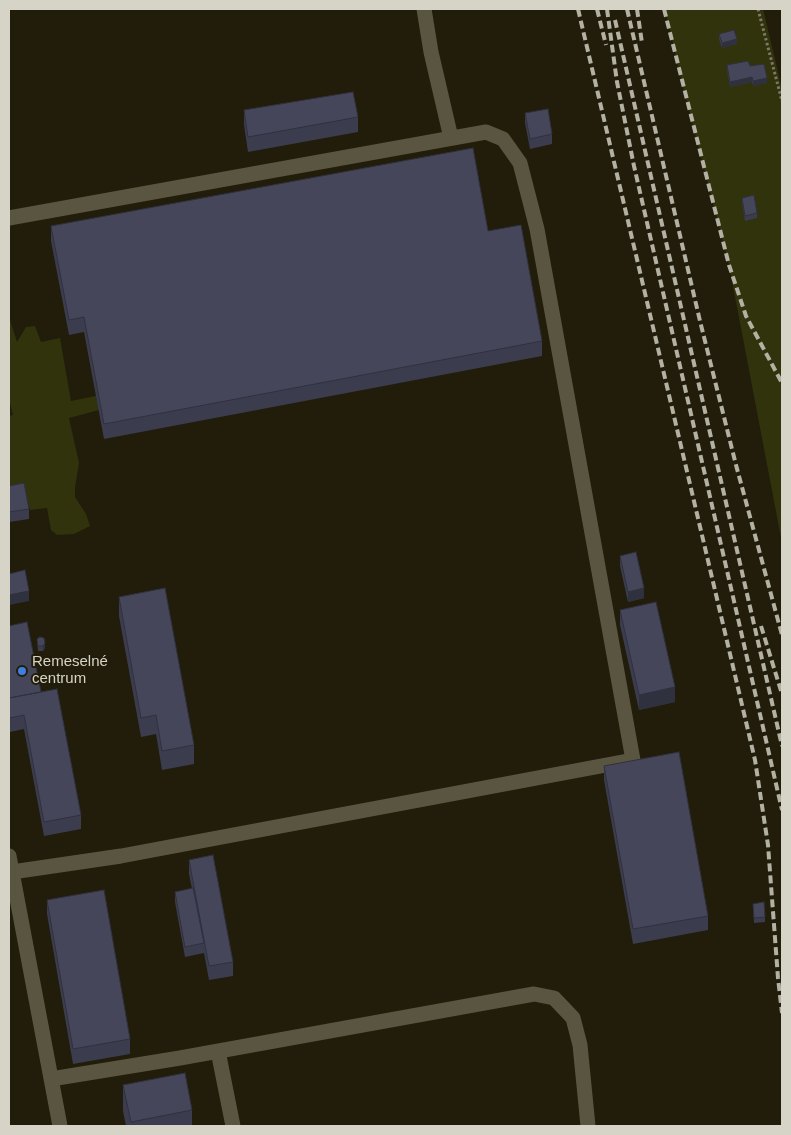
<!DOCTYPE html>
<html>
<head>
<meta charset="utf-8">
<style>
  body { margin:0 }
  #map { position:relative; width:791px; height:1135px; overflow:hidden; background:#211d0a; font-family:Helvetica,sans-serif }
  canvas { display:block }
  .frame { position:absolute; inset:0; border:10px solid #d6d4c7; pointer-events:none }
</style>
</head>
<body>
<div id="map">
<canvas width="791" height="1135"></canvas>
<div class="frame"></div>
</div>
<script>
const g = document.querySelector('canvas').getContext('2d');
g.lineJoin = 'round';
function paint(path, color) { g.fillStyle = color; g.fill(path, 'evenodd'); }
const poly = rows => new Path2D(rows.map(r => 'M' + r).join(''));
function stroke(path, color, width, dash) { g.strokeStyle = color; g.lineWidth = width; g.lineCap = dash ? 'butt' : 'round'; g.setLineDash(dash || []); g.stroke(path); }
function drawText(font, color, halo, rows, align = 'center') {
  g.font = font + ' Helvetica,sans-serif'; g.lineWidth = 4; g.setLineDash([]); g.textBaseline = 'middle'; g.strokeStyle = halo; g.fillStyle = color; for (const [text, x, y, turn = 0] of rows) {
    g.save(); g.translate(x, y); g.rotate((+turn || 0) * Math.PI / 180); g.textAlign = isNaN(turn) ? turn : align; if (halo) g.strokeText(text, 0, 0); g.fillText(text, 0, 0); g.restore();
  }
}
paint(poly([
  [665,9,763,9,782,89,782,543,729,265,682,83],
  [9,317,17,342,26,327,35,326,41,342,60,338,71,401,96,396,99,410,69,418,79,463,75,487,75,497,86,514,90,526,74,534,57,535,51,530,47,508,30,510,25,491,9,493,9,416,13,415,10,403,9,403]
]), '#31330d');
stroke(poly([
  [758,9,782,101]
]), '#7c7969', 3, [2.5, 2.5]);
stroke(poly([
  [424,9,431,52,451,138],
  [9,218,486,132,503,139,520,163,537,229,633,760,121,856,12,872,9,856],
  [9,872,12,872,60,1126],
  [218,1051,233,1126],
  [51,1079,180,1058,534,994,554,998,573,1018,580,1045,588,1126]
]), '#595540', 15);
stroke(poly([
  [578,9,755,760,768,845,778,978,782,1013],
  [597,9,606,45],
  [607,9,617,82,634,166,782,810],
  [627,9,700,321,736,465,782,635],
  [637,9,642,43],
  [664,9,729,265,746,316,782,383],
  [615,20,782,746],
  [761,626,782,694]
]), '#b3b1a3', 4, [8, 4]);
paint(poly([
  [719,34,737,44,722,48,719,39],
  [727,65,750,66,767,83,753,86,752,82,730,87,727,70],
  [244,110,358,117,358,132,248,152,244,125],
  [525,113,552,134,552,144,530,149,525,123],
  [742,198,757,213,757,218,745,221,742,203],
  [51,226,488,231,542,341,542,356,104,439,84,332,69,335,51,241],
  [9,486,29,509,29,519,9,522],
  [620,556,644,598,628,602,620,566],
  [119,597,194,745,194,764,162,770,156,734,141,737,119,616],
  [620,610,675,702,639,710,620,625],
  [9,626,41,692,81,815,81,829,44,836,24,729,10,732,9,727],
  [40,637,45,648,43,651,38,651,37,639],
  [604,766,708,916,708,930,633,944,604,780],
  [189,860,233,962,233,976,209,980,204,953,185,957,175,902,175,892,192,889,189,874],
  [47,900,130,1039,130,1054,73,1064,47,914],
  [753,904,765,917,765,922,754,923],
  [123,1085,192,1110,192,1126,126,1126,123,1111]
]), '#3b3c4d');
paint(poly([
  [737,39,737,44,722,48,722,43],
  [752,77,752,82,730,87,730,82],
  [767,78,767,83,753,86,753,81],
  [644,588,644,598,628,602,628,592],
  [29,591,29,601,9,605,9,595],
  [45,643,45,648,43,651,43,646],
  [675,687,675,702,639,710,639,695]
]), '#30313f');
const building = poly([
  [734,30,737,39,722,43,719,34,734,30],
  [748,61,750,66,764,64,767,78,753,81,752,77,730,82,727,65,748,61],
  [353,92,358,117,248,137,244,110,353,92],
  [548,109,552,134,530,139,525,113,548,109],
  [473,148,488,231,521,225,542,341,104,424,84,317,69,320,51,226,473,148],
  [754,195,757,213,745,216,742,198,754,195],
  [24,483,29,509,9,512,9,486,24,483],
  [636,552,644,588,628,592,620,556,636,552],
  [25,570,29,591,9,595,9,574,25,570],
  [165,588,194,745,162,751,156,715,141,718,119,597,165,588],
  [656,602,675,687,639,695,620,610,656,602],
  [27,622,41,692,9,698,9,626,27,622],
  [40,637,44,638,45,643,43,646,38,646,37,639,40,637],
  [57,689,81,815,44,822,24,715,10,718,9,712,9,698,57,689],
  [679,752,708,916,633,929,604,766,679,752],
  [213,855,233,962,209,966,189,860,213,855],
  [193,888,204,943,185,947,175,892,193,888],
  [104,890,130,1039,73,1049,47,900,104,890],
  [764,902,765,917,754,918,753,904,764,902],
  [185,1073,192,1110,131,1122,123,1085,185,1073]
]);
paint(building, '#45465a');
stroke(building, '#30313f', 1);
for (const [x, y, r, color] of [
  [22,671,5,"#3f7fe0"]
]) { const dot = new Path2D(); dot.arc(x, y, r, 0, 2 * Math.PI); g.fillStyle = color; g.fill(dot); stroke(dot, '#211d0a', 2); }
drawText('15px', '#d6d4c7', '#211d0a', [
  ["Remeselné",32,662],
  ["centrum",32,679]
], 'left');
</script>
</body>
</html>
